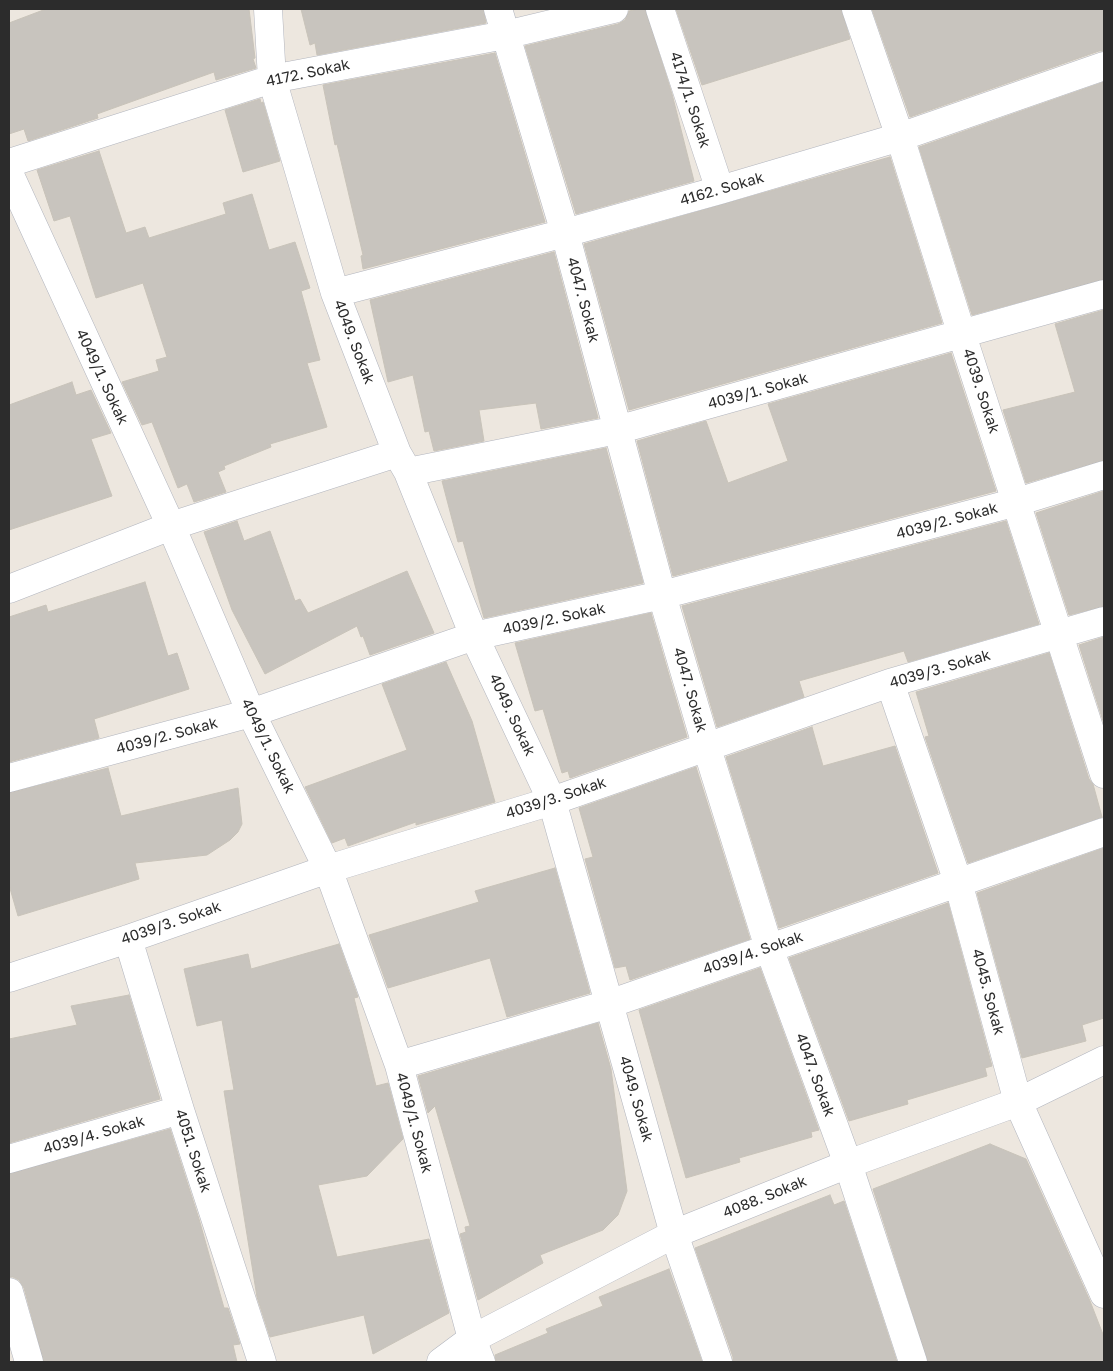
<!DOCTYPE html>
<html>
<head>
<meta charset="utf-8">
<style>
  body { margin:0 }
  #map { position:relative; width:1113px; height:1371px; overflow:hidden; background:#ede7df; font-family:"Golos Text",sans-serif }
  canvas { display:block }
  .frame { position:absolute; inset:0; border:10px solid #2c2c2c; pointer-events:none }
</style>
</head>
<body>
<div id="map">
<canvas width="1113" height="1371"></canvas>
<div class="frame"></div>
</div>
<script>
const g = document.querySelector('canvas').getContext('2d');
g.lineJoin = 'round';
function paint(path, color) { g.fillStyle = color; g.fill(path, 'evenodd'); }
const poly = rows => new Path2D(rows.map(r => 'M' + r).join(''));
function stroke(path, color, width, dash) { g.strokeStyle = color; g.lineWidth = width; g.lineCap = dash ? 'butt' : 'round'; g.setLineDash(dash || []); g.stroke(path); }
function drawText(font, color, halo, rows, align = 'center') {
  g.font = font + ' "Golos Text",sans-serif'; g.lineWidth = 4.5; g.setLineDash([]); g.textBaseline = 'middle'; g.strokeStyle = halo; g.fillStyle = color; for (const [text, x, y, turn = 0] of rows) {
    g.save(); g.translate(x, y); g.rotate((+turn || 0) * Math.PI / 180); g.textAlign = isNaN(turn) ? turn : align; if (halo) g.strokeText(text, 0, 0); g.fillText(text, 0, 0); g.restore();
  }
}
const building = poly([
  [46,9,249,9,255,58,253,59,256,68,216,80,214,72,97,114,98,118,28,141,24,129,9,134,9,23,46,9],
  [301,9,483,9,486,23,317,55,315,43,310,45,301,9],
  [638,9,645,9,672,94,694,181,576,214,525,46,618,24,625,20,629,11,638,9],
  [676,9,841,9,850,39,702,85,676,9],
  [872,9,1104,9,1104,51,1099,51,910,117,872,9],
  [495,53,545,222,363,269,361,256,363,255,337,144,335,145,323,85,495,53],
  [1104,82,1104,279,972,315,919,147,1104,82],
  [260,99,261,103,263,102,280,161,243,172,225,110,260,99],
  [99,151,126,233,145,227,149,238,226,214,223,203,252,194,269,250,295,242,310,288,301,291,320,360,307,363,327,427,270,444,271,447,224,466,225,469,218,472,226,492,194,502,187,484,178,488,152,422,142,425,122,382,159,371,156,360,167,357,143,283,96,298,70,216,54,221,37,170,99,151],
  [890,157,942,323,629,410,584,244,890,157],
  [554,252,598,418,541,429,536,403,479,410,484,441,434,451,429,431,425,432,413,375,388,382,370,300,554,252],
  [1104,310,1104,460,1026,483,1003,410,1075,392,1055,324,1104,310],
  [951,353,996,491,673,576,637,441,706,421,728,483,788,461,768,404,951,353],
  [72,382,76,395,91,390,111,433,91,439,112,496,9,530,9,405,72,382],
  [606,448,643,583,484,618,463,541,458,542,442,481,606,448],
  [1104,491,1104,606,1069,615,1036,513,1104,491],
  [237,521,244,541,270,531,295,601,300,599,308,613,407,571,434,633,370,655,363,636,361,637,357,626,265,674,232,610,204,532,237,521],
  [1006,521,1039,624,908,662,904,651,799,681,804,697,717,727,682,606,1006,521],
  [145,582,168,656,177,653,189,689,94,719,99,738,9,762,9,617,46,605,48,612,145,582],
  [651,613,687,737,570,778,568,771,562,773,543,709,535,711,515,643,651,613],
  [1104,637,1104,724,1079,645,1104,637],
  [1049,653,1089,779,1093,784,1102,817,968,863,925,737,929,736,916,692,1049,653],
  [446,662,472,721,495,802,416,825,416,822,348,846,345,838,332,843,305,787,407,750,382,684,446,662],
  [812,727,823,766,895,746,938,873,779,928,726,757,812,727],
  [696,767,750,939,630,980,626,966,615,968,585,859,593,857,579,808,696,767],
  [108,768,121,816,238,788,242,824,238,832,230,840,207,855,135,863,139,879,18,916,9,885,9,793,108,768],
  [1104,848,1104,1018,1082,1025,1086,1041,1022,1058,977,893,1104,848],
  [555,868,590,993,507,1017,490,958,388,988,369,935,479,902,475,891,555,868],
  [948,903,992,1066,985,1068,987,1076,907,1100,908,1104,849,1121,789,958,948,903],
  [339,944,358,997,354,998,376,1086,388,1083,403,1139,367,1176,318,1185,337,1257,429,1239,449,1313,373,1354,364,1315,270,1337,257,1297,224,1091,234,1090,222,1020,197,1026,184,969,248,954,251,969,339,944],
  [760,968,819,1130,811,1132,812,1137,739,1158,740,1162,686,1178,639,1010,760,968],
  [129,995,160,1099,9,1143,9,1039,77,1025,71,1006,129,995],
  [598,1023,611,1069,627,1191,618,1215,603,1230,540,1255,543,1263,478,1300,460,1234,466,1232,465,1227,470,1226,435,1106,428,1113,418,1076,598,1023],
  [170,1129,199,1219,224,1308,228,1308,240,1344,233,1345,237,1362,44,1362,24,1288,19,1280,13,1277,9,1277,9,1174,170,1129],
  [990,1144,1026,1159,1090,1301,1104,1337,1104,1362,928,1362,873,1189,990,1144],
  [830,1195,834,1205,844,1201,897,1362,733,1362,733,1357,695,1248,830,1195],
  [669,1269,702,1362,496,1362,495,1355,548,1333,546,1329,603,1306,599,1297,669,1269]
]);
paint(building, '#c8c4be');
stroke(building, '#c8c3b9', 1);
const street = poly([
  [268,9,272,79,335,293,397,453,408,472,474,636,552,801,674,1234,718,1362],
  [498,9,565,233,662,595,706,745,769,948,848,1164,913,1362],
  [660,9,720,190],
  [856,9,900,137,962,335,1104,774],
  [9,163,272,79,505,35,614,9],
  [9,173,171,526,251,713,328,869,399,1065,472,1339,481,1362],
  [335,293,565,233,720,190,900,137,1104,66],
  [408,472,617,430,1104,294],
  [9,589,171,526,397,453],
  [890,683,958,882,1018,1102,1104,1294],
  [9,778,251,713,474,636,662,595,1017,502,1104,475],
  [128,939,180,1110,262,1362],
  [9,978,128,939,328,869,552,801,890,683,1104,621],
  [399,1065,609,1004,1104,832],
  [9,1159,180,1110],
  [9,1292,29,1362]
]);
const secondary = poly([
  [441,1362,472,1339,674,1234,848,1164,1018,1102,1104,1060]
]);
stroke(street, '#b2b5be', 29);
stroke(secondary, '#b2b5be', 29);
stroke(street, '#fff', 28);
stroke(secondary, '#fff', 28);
drawText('15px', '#2c2c2c', '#fff', [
  ["4172. Sokak",308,73,-12],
  ["4174/1. Sokak",690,100,72],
  ["4162. Sokak",722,189,-16],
  ["4047. Sokak",583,300,75],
  ["4049. Sokak",354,342,69],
  ["4049/1. Sokak",102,377,65],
  ["4039/1. Sokak",758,391,-15],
  ["4039. Sokak",981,391,72],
  ["4039/2. Sokak",947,521,-15],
  ["4039/2. Sokak",554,619,-12],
  ["4039/3. Sokak",940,669,-16],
  ["4047. Sokak",690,690,74],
  ["4049. Sokak",512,715,65],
  ["4039/2. Sokak",167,736,-15],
  ["4049/1. Sokak",268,746,64],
  ["4039/3. Sokak",556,798,-18],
  ["4039/3. Sokak",171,923,-19],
  ["4039/4. Sokak",753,953,-19],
  ["4045. Sokak",988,992,75],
  ["4047. Sokak",815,1075,70],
  ["4049. Sokak",636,1099,74],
  ["4049/1. Sokak",414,1123,75],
  ["4039/4. Sokak",94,1135,-16],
  ["4051. Sokak",193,1151,72],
  ["4088. Sokak",765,1197,-22]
]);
</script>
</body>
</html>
